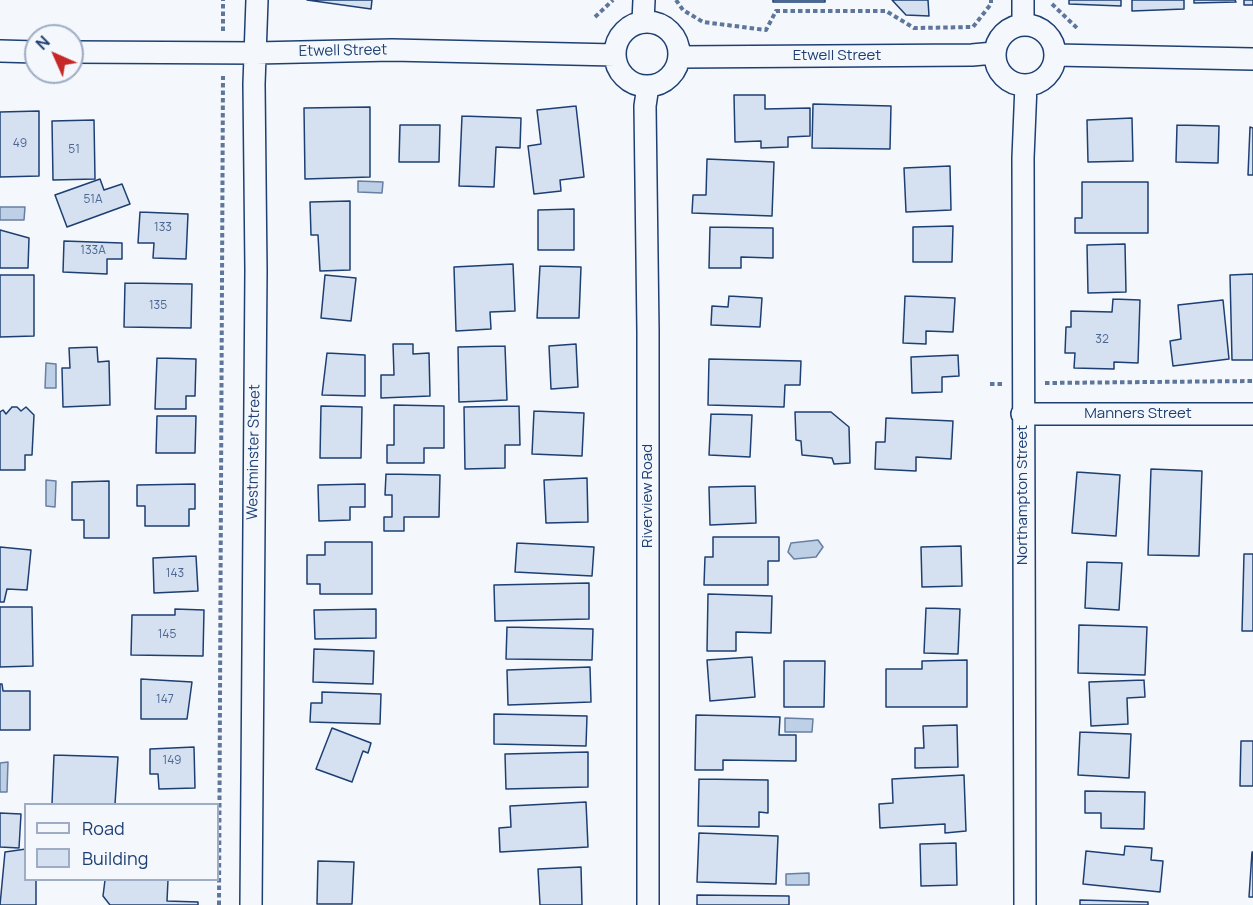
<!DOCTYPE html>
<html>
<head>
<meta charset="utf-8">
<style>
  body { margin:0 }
  #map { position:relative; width:1253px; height:905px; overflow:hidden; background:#f4f7fb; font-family:Manrope,sans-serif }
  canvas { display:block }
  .legend { position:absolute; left:24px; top:803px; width:195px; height:78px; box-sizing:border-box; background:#f4f7fb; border:2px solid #9eadc5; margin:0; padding:8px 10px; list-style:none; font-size:18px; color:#1d3f73 }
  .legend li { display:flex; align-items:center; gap:12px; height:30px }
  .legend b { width:30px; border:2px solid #9eadc5 }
  .north { position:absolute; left:24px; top:24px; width:60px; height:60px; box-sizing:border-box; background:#f4f7fb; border:2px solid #9eadc5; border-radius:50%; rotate:315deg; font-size:16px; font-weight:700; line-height:24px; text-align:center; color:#1d3f73 }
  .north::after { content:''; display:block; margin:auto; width:21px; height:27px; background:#c62828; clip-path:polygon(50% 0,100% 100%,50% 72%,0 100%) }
</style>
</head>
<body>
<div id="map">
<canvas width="1253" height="905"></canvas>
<ul class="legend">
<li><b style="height:8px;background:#f4f7fb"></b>Road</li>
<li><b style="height:16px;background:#d5e0f0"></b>Building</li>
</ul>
<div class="north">N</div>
</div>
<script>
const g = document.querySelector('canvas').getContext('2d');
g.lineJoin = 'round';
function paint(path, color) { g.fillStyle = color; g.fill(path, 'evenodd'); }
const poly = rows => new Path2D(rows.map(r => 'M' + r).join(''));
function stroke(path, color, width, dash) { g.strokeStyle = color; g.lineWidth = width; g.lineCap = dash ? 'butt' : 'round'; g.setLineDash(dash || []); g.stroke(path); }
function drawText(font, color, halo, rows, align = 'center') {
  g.font = font + ' Manrope,sans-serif'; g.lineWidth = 4.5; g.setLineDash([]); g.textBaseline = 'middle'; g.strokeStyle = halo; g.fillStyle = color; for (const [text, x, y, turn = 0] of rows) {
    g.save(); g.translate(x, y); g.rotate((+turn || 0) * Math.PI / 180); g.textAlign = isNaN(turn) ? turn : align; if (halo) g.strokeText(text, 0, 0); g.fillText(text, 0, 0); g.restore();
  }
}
const water = poly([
  [358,181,383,182,382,193,358,192,358,181],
  [0,207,25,207,24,220,0,220,0,207],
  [46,363,56,364,56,388,45,388,46,363],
  [46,480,56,481,55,507,46,506,46,480],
  [818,540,823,547,816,557,794,559,788,552,791,543,818,540],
  [785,718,813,719,812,732,785,732,785,718],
  [8,762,7,792,0,792,0,763,8,762],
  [809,873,809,885,786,885,786,874,809,873]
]);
paint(water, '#bed0e5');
stroke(water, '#687fa3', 1.5);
const building = poly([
  [307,0,372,0,371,9,307,0],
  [773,0,825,0,825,2,773,2,773,0],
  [892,0,928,0,929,16,906,15,892,0],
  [1069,0,1121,0,1121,6,1069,4,1069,0],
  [1132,0,1184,0,1184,9,1132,11,1132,0],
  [1194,0,1235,0,1236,2,1194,3,1194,0],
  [1244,0,1253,0,1253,5,1244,5,1244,0],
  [734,95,765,95,765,109,810,108,810,136,788,137,788,147,761,148,761,141,735,142,734,95],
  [813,104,891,106,890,149,812,148,813,104],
  [576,106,584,177,560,180,561,191,534,194,528,146,541,144,537,110,576,106],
  [370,107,370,177,305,179,304,108,370,107],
  [39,111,39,176,0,177,0,112,39,111],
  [462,116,521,118,520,148,496,147,494,187,459,186,462,116],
  [1132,118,1133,161,1088,162,1087,120,1132,118],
  [94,120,95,179,53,180,52,121,94,120],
  [400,125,440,125,439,162,399,162,400,125],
  [1177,125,1219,126,1218,163,1176,162,1177,125],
  [1250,127,1253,128,1253,175,1248,175,1250,127],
  [707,159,774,162,772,216,692,213,693,195,706,195,707,159],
  [950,166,951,210,906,212,904,168,950,166],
  [100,179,104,190,122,184,130,204,67,227,55,195,100,179],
  [1082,182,1148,182,1148,233,1075,233,1075,218,1082,218,1082,182],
  [350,201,350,270,320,271,318,235,311,235,310,202,350,201],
  [574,209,574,250,538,250,538,210,574,209],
  [140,212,188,214,186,259,153,258,154,243,138,243,140,212],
  [953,226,952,262,913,262,913,227,953,226],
  [710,227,773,228,773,258,741,257,741,268,709,268,710,227],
  [0,230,29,238,28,268,0,268,0,230],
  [64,241,122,243,122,259,107,259,107,274,63,272,64,241],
  [1125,244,1126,292,1088,293,1087,245,1125,244],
  [513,264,515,311,490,312,491,329,456,331,454,267,513,264],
  [540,266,581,267,579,318,537,318,540,266],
  [1253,274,1253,360,1232,360,1230,275,1253,274],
  [0,275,34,275,34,336,0,337,0,275],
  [325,275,356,278,351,321,321,318,325,275],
  [125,283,192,284,191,328,124,327,125,283],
  [729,296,762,298,760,327,711,325,712,306,728,307,729,296],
  [905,296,955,298,953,332,926,331,926,344,903,343,905,296],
  [1113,299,1140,300,1138,363,1114,362,1114,369,1074,368,1075,353,1065,353,1066,327,1071,327,1071,311,1112,312,1113,299],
  [1223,300,1229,359,1173,366,1170,341,1181,339,1178,305,1223,300],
  [393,344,413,344,413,354,429,353,430,396,381,398,381,375,394,375,393,344],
  [576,344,578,387,551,389,549,346,576,344],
  [505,346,507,400,459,402,458,347,505,346],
  [97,347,98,362,109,361,110,405,63,407,62,368,70,368,69,348,97,347],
  [327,353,365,355,365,396,322,395,327,353],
  [958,355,959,376,942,377,942,392,912,393,911,357,958,355],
  [157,358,196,359,195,396,186,396,186,409,155,409,157,358],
  [709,359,801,361,800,385,785,385,784,407,708,405,709,359],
  [394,405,444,406,444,448,424,448,424,463,387,463,387,445,394,445,394,405],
  [321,406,362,407,361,458,320,458,321,406],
  [519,406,520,445,505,445,505,468,465,469,464,407,519,406],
  [12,407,17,407,21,411,26,407,34,415,32,455,25,455,25,470,0,470,0,412,3,410,6,414,12,407],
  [534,411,584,413,582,456,532,454,534,411],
  [795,412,831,412,849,427,850,463,834,464,832,458,802,455,801,441,796,440,795,412],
  [711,414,752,415,750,457,709,455,711,414],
  [157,416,196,416,195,453,156,453,157,416],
  [886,418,953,421,951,459,916,457,916,471,875,469,876,442,885,442,886,418],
  [1151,469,1202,471,1199,556,1148,555,1151,469],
  [1077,472,1120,475,1116,536,1072,533,1077,472],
  [386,474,440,475,439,517,404,517,404,531,384,531,384,517,392,517,392,495,385,495,386,474],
  [587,478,588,522,546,523,544,480,587,478],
  [109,481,109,538,84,538,84,520,72,520,72,482,109,481],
  [195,484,195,509,189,509,189,526,145,526,145,506,137,506,137,485,195,484],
  [365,484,365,507,350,507,350,520,319,521,318,485,365,484],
  [755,486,756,523,710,525,709,487,755,486],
  [713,537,779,537,779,561,768,561,768,585,704,585,705,557,713,557,713,537],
  [325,542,372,542,372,594,320,594,320,584,307,584,307,555,325,555,325,542],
  [517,543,594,547,592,576,515,572,517,543],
  [961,546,962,586,922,587,921,547,961,546],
  [0,547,31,550,27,590,7,589,4,602,0,602,0,547],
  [1244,554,1253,554,1253,631,1242,631,1244,554],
  [196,556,198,591,154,593,153,558,196,556],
  [1087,562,1122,563,1119,610,1085,608,1087,562],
  [589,583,589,619,495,621,494,585,589,583],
  [708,594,772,596,771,633,736,632,736,651,707,651,708,594],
  [0,607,32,607,33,666,0,667,0,607],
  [926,608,960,609,958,654,924,653,926,608],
  [175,609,204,610,203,656,131,655,132,615,175,615,175,609],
  [376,609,376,638,315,639,314,610,376,609],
  [1079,625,1147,627,1145,675,1078,673,1079,625],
  [507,627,593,629,592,660,506,659,507,627],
  [314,649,374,651,373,684,313,682,314,649],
  [752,657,755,697,710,701,707,660,752,657],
  [967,660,967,707,886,707,886,669,922,669,922,661,967,660],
  [784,661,825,661,824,707,784,707,784,661],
  [590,667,591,702,508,705,507,670,590,667],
  [141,679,192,682,187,719,141,719,141,679],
  [1144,680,1145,697,1127,698,1128,724,1091,726,1089,682,1144,680],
  [0,684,2,684,3,691,30,691,30,730,0,730,0,684],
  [322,692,381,694,380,724,310,722,311,703,322,703,322,692],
  [494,714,587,716,586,746,494,744,494,714],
  [696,715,780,717,779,735,796,735,796,761,723,760,723,770,695,770,696,715],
  [957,725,958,767,915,768,915,748,924,748,923,726,957,725],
  [332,728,371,743,368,753,363,751,352,782,316,769,332,728],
  [1080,732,1131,734,1129,778,1078,775,1080,732],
  [1241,741,1253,741,1253,786,1240,786,1241,741],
  [194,747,195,788,159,789,158,774,150,774,150,749,194,747],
  [588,752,588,787,506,789,505,754,588,752],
  [54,755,118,757,115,804,52,804,54,755],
  [964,775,966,831,945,833,945,824,880,828,879,804,893,803,892,779,964,775],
  [699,779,768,780,768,813,759,812,759,827,698,826,699,779],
  [1085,791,1145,792,1144,829,1101,828,1101,813,1085,813,1085,791],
  [586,802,588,847,500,852,499,828,511,827,510,806,586,802],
  [0,813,21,814,19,848,0,847,0,813],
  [699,833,778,836,776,884,697,882,699,833],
  [956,843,957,885,921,886,920,844,956,843],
  [1125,846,1152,848,1151,860,1163,861,1160,892,1083,884,1086,851,1124,855,1125,846],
  [26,849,26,880,36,880,36,905,0,905,5,852,26,849],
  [1252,852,1253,852,1253,897,1249,897,1252,852],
  [318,861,354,862,352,904,317,904,318,861],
  [581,867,582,905,540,905,538,869,581,867],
  [105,880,168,880,167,901,198,902,198,905,110,905,103,896,105,880],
  [697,895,789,896,789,905,697,905,697,895],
  [1080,900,1148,902,1148,905,1080,905,1080,900]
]);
paint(building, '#d5e0f0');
stroke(building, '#1d3f73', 1.5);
const street = poly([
  [1023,0,1023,24],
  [643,22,644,0],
  '615 54a32 32 0 1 1 64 0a32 32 0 1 1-64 0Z',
  '995 55a30 30 0 1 1 60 0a30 30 0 1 1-60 0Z',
  [0,51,36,52],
  [72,52,256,53,392,50,615,55],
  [1055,55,1253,59],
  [679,57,972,55,994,53],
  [648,86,645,106,648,331,648,905],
  [1022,414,1253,414],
  [251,905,256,271,254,84,257,0],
  [1025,905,1023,158,1026,85]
]);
stroke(street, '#1d3f73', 24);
stroke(poly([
  [676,0,683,10,703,22,766,30,776,11,886,11,914,28,973,27,991,4,991,0],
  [1052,4,1078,29],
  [595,17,613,0],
  [223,31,223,0],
  [1045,383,1253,381],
  [990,384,1004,384],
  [219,905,223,76]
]), '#5e769c', 4, [4.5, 3]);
stroke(street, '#f4f7fb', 21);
drawText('12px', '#4b6792', null, [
  ["49",20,144],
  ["51",74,150],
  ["51A",93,200],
  ["133",163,228],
  ["133A",93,251],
  ["135",158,306],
  ["32",1102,340],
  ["143",175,574],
  ["145",167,635],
  ["147",165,700],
  ["149",172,761]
]);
drawText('15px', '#1d3f73', '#f4f7fb', [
  ["Etwell Street",343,51,-1],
  ["Etwell Street",837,56],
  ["Manners Street",1138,414],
  ["Westminster Street",254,452,-89],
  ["Northampton Street",1023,495,-90],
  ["Riverview Road",648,496,-90]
]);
</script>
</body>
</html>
